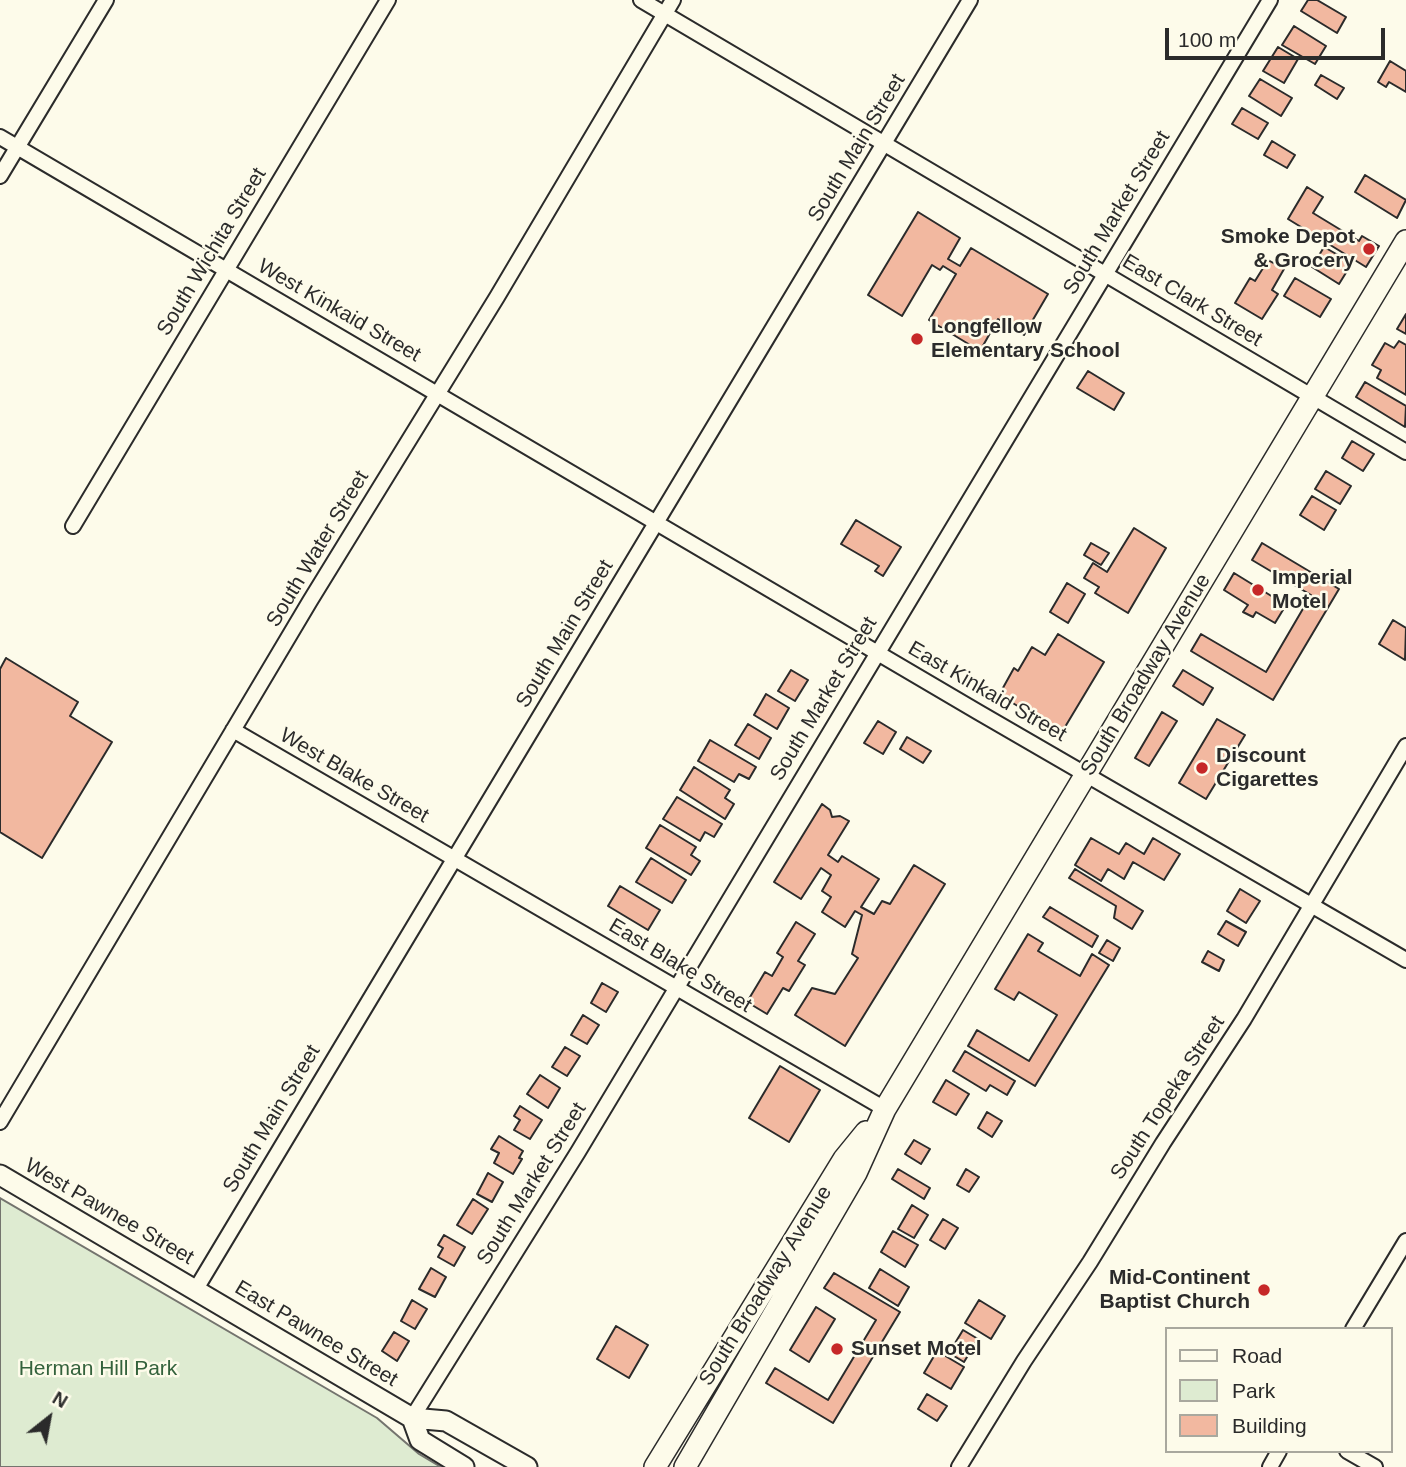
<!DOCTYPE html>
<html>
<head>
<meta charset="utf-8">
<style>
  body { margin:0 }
  #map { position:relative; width:1406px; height:1467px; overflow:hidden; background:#fdfbea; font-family:Arial,sans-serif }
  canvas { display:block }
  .legend { position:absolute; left:1165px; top:1327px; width:228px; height:126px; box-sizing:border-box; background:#fdfbea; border:2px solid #a9a89e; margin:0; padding:9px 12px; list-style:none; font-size:21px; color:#2b2b2b }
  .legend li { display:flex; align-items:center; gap:14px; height:35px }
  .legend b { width:35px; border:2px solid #a9a89e }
  .north { position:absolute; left:14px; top:1383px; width:70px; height:70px; -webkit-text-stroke:5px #fdfbea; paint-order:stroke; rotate:31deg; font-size:19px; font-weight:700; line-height:28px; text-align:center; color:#2b2b2b }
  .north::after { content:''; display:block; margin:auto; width:24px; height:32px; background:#2b2b2b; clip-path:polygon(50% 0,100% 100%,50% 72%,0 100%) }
  .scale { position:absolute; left:1165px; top:28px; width:220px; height:32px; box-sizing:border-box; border:4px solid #2b2b2b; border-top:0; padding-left:9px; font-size:21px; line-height:24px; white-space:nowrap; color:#2b2b2b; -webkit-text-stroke:5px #fdfbea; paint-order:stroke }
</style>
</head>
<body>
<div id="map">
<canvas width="1406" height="1467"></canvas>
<ul class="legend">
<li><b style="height:9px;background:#fdfbea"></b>Road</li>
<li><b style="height:19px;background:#deebd1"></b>Park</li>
<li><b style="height:19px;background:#f2b8a0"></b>Building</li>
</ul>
<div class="north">N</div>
<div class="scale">100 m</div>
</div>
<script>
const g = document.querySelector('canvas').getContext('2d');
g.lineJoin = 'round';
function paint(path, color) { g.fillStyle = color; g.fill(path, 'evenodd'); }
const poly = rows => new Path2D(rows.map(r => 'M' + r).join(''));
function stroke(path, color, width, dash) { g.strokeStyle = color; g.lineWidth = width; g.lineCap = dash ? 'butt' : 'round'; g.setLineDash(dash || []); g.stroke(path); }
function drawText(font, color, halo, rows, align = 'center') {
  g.font = font + ' Arial,sans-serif'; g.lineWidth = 5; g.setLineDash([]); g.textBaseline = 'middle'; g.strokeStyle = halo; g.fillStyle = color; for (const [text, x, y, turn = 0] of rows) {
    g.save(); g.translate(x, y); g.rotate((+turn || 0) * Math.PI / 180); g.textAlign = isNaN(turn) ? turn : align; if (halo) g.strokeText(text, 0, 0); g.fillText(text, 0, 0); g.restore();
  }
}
const green = poly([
  [0,1198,377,1418,419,1454,441,1467,0,1467,0,1198]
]);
paint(green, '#deebd1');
stroke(green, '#74746e', 2);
const building = poly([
  [1308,0,1317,0,1346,17,1337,33,1301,11,1308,0],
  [1294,26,1326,46,1315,64,1282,45,1294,26],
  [1278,47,1298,59,1284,83,1263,71,1278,47],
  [1390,61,1406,71,1406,92,1389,82,1386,87,1378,82,1390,61],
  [1321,75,1344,88,1337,99,1315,85,1321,75],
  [1260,79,1292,98,1281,116,1249,96,1260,79],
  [1242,108,1268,123,1258,139,1232,124,1242,108],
  [1272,141,1295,155,1287,168,1264,155,1272,141],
  [1365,175,1406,200,1397,218,1355,192,1365,175],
  [1307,187,1323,197,1313,213,1359,241,1362,236,1379,246,1366,267,1288,219,1307,187],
  [918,212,960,238,948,259,960,266,971,248,1048,294,1024,335,998,319,980,351,929,320,956,274,943,266,940,270,932,265,902,316,868,295,918,212],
  [1324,247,1352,263,1339,284,1312,267,1324,247],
  [1268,260,1284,269,1272,290,1278,294,1262,319,1235,303,1250,278,1255,281,1268,260],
  [1295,278,1331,299,1320,317,1284,296,1295,278],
  [1406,314,1406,334,1397,329,1406,314],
  [1399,341,1406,345,1406,395,1377,378,1381,370,1372,365,1385,343,1394,348,1399,341],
  [1088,371,1124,393,1114,410,1077,388,1088,371],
  [1365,382,1406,406,1405,427,1356,397,1365,382],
  [1352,441,1374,454,1363,471,1342,458,1352,441],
  [1326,471,1351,486,1340,504,1315,489,1326,471],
  [1312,496,1336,510,1324,530,1300,515,1312,496],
  [856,520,901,547,883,576,875,571,879,566,841,544,856,520],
  [1134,528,1166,548,1128,613,1095,593,1099,587,1084,578,1093,563,1107,572,1134,528],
  [1091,543,1109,553,1101,565,1084,555,1091,543],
  [1262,543,1339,589,1273,700,1191,651,1201,634,1266,672,1311,595,1252,560,1262,543],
  [1234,573,1286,605,1275,623,1256,612,1253,617,1243,612,1248,605,1224,590,1234,573],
  [1067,583,1085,594,1068,623,1050,612,1067,583],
  [1393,620,1406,628,1405,660,1379,644,1393,620],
  [1058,634,1104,662,1062,732,999,695,1014,668,1018,671,1032,647,1045,655,1058,634],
  [6,658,78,702,70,716,112,742,42,858,0,832,0,669,6,658],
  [791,670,808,680,795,701,778,691,791,670],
  [1183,670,1213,688,1203,705,1173,686,1183,670],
  [766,694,789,708,777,729,754,715,766,694],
  [1162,712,1177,721,1149,766,1135,758,1162,712],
  [1217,719,1245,735,1206,799,1179,783,1217,719],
  [878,721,896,732,883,754,864,743,878,721],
  [748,724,771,738,759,759,735,745,748,724],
  [907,737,931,751,923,763,900,749,907,737],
  [710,740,756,767,749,779,739,774,734,782,698,761,710,740],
  [694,767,730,790,725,798,734,804,725,819,680,790,694,767],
  [677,797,722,824,714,837,705,832,700,841,663,819,677,797],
  [822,804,830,810,832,817,840,816,849,821,828,855,838,862,842,856,879,879,861,907,874,914,882,901,890,904,914,865,945,884,845,1046,795,1015,812,988,835,994,858,958,852,954,862,915,855,911,845,927,822,912,831,897,822,891,831,875,821,868,801,899,774,882,822,804],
  [660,825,696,847,691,855,700,861,691,875,646,848,660,825],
  [1091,838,1119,854,1126,843,1144,854,1153,838,1180,854,1164,880,1133,862,1124,879,1108,869,1101,881,1075,865,1091,838],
  [651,858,686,880,672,903,636,882,651,858],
  [1075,869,1143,911,1132,929,1114,918,1116,906,1069,878,1075,869],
  [620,886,660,910,648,930,608,906,620,886],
  [1240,889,1260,901,1246,923,1227,911,1240,889],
  [1050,907,1098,936,1092,947,1043,917,1050,907],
  [1226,921,1246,932,1238,946,1218,934,1226,921],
  [796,922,815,934,798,961,805,965,789,991,783,988,767,1014,747,1002,765,972,772,976,783,957,777,953,796,922],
  [1028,934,1043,943,1038,951,1080,976,1092,954,1109,965,1035,1086,968,1046,977,1030,1029,1061,1057,1015,1019,992,1014,1000,995,989,1028,934],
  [1107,940,1120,948,1113,961,1099,953,1107,940],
  [1208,951,1224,960,1219,971,1202,962,1208,951],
  [602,983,618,992,606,1012,591,1003,602,983],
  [583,1015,599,1025,587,1044,571,1035,583,1015],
  [565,1047,580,1056,567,1076,552,1067,565,1047],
  [965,1051,1015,1081,1007,1095,990,1085,986,1091,953,1071,965,1051],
  [780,1066,820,1090,789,1142,749,1118,780,1066],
  [540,1075,560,1088,548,1108,527,1094,540,1075],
  [946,1080,969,1094,956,1115,933,1102,946,1080],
  [520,1106,542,1120,530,1139,514,1130,520,1120,514,1116,520,1106],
  [987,1112,1002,1121,992,1137,978,1128,987,1112],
  [499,1136,523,1151,519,1158,522,1159,513,1174,494,1163,499,1153,491,1149,499,1136],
  [914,1140,930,1149,921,1164,905,1154,914,1140],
  [898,1169,930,1188,924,1199,892,1179,898,1169],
  [966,1169,979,1177,969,1192,957,1185,966,1169],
  [488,1173,503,1182,492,1202,477,1194,488,1173],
  [473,1199,488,1209,472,1234,457,1225,473,1199],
  [912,1205,928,1215,914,1238,898,1229,912,1205],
  [943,1219,958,1228,945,1249,930,1240,943,1219],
  [893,1231,918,1245,905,1267,881,1252,893,1231],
  [444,1235,465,1247,454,1266,438,1257,443,1248,438,1245,444,1235],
  [431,1268,446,1277,435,1297,419,1289,431,1268],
  [880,1269,909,1287,898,1306,869,1288,880,1269],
  [834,1273,900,1312,833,1423,766,1383,775,1368,828,1400,876,1320,824,1288,834,1273],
  [412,1300,427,1309,415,1329,401,1321,412,1300],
  [979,1300,1005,1316,991,1339,965,1323,979,1300],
  [816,1307,835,1319,809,1362,790,1350,816,1307],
  [616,1326,648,1345,629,1378,597,1359,616,1326],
  [963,1330,978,1339,964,1362,949,1353,963,1330],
  [394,1332,409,1341,397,1361,382,1351,394,1332],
  [937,1351,964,1367,951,1389,924,1373,937,1351],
  [927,1394,947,1406,937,1421,918,1409,927,1394]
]);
paint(building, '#f2b8a0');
stroke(building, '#2b2b2b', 2);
const minor = poly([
  [641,0,1406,452],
  [0,137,978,712,1406,960],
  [0,176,106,0],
  [73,526,388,0],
  [233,730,885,1109],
  [0,1122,310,601,497,297,673,0],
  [196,1289,970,0],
  [1353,1329,1406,1241],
  [412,1418,578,1152,1270,0],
  [1347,1451,1375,1467],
  [959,1467,1024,1361,1090,1262,1163,1143,1244,1019,1406,746],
  [1270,1467,1279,1451]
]);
const secondary = poly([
  [0,1175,412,1418,446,1421,527,1467],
  [412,1418,420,1440,464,1467]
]);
const primary = poly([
  [655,1467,844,1159,866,1132],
  [685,1467,856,1173,885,1109,1406,241]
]);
stroke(minor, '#2b2b2b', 18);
stroke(secondary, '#2b2b2b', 23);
stroke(primary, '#2b2b2b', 24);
stroke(minor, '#fdfbea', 14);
stroke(secondary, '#fdfbea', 19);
stroke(primary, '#fdfbea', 21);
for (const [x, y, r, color] of [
  [1369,249,7,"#c62828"],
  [917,339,7,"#c62828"],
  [1258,590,7,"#c62828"],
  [1202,768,7,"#c62828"],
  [1264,1290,7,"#c62828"],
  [837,1349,7,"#c62828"]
]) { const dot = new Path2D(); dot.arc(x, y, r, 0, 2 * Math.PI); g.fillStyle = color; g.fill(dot); stroke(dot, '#fdfbea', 2.5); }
drawText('21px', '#2b2b2b', '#fdfbea', [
  ["South Main Street",857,148,-59],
  ["South Market Street",1117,213,-59],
  ["South Wichita Street",212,252,-59],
  ["East Clark Street",1192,301,31],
  ["West Kinkaid Street",339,311,30],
  ["South Water Street",318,549,-59],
  ["South Main Street",565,634,-59],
  ["South Broadway Avenue",1146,675,-59],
  ["East Kinkaid Street",987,692,30],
  ["South Market Street",824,699,-59],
  ["West Blake Street",354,776,30],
  ["East Blake Street",680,966,31],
  ["South Topeka Street",1168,1098,-57],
  ["South Main Street",272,1119,-59],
  ["South Market Street",532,1184,-58],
  ["West Pawnee Street",109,1212,30],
  ["South Broadway Avenue",766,1286,-58],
  ["East Pawnee Street",316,1334,31]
]);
drawText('bold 21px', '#2b2b2b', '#fdfbea', [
  ["Smoke Depot",1355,237,"right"],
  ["& Grocery",1355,261,"right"],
  ["Longfellow",931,327],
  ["Elementary School",931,351],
  ["Imperial",1272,578],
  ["Motel",1272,602],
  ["Discount",1216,756],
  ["Cigarettes",1216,780],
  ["Mid-Continent",1250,1278,"right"],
  ["Baptist Church",1250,1302,"right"],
  ["Sunset Motel",851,1349]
], 'left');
drawText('21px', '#34623c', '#fdfbea', [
  ["Herman Hill Park",98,1369]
]);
</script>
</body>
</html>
